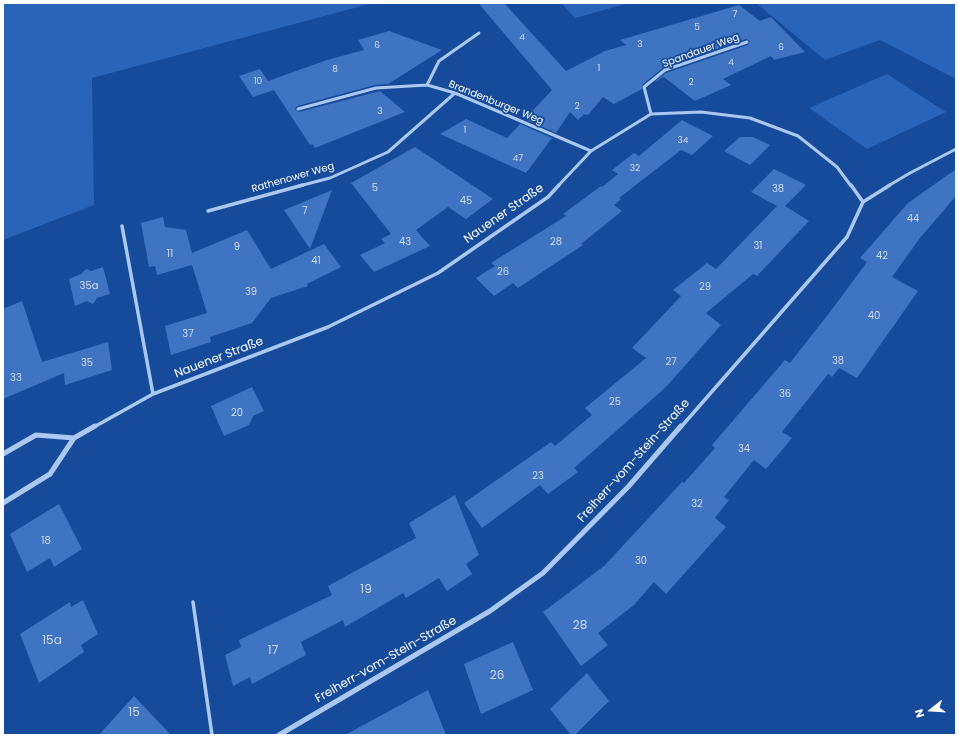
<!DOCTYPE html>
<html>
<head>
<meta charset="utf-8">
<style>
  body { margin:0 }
  #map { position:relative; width:959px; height:738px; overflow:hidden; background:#154b9a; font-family:Poppins,sans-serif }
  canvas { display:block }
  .frame { position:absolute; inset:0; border:4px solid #fff; pointer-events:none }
  .north { position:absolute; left:911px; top:690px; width:40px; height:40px; -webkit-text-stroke:3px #154b9a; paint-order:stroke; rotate:253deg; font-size:11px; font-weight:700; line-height:16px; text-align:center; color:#fff }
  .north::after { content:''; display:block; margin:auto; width:14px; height:18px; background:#fff; clip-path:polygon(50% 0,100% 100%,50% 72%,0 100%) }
</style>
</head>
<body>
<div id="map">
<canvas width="959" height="738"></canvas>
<div class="frame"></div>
<div class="north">N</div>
</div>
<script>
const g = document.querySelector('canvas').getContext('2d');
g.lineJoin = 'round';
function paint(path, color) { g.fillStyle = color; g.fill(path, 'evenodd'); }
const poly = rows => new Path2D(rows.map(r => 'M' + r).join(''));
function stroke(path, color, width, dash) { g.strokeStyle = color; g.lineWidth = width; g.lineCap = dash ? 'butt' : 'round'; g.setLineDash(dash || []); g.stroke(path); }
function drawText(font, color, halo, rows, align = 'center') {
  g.font = font + ' Poppins,sans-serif'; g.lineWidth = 3.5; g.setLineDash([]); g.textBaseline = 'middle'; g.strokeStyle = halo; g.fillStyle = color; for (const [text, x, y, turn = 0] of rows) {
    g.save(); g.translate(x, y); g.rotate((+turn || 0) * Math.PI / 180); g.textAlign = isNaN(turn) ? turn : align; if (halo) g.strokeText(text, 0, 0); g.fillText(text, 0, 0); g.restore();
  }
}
paint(poly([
  [3,3,373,3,92,78,94,205,3,240],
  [561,3,629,3,575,18],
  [756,3,956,3,956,79,880,40,825,60],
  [887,74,946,112,867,149,809,108]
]), '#2964b8');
paint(poly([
  [481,3,504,3,566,71,605,51,626,45,620,40,739,5,760,21,771,17,805,52,774,60,771,56,723,79,731,85,695,101,664,77,654,82,666,73,748,45,750,41,746,39,664,67,642,85,642,89,614,104,603,97,588,115,584,114,578,120,570,112,556,133,525,119,552,90,479,4],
  [389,31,442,50,388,84,375,85,297,106,295,109,299,112,380,91,405,112,315,148,312,144,310,145,268,81,327,60,364,50,358,40],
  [260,69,274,90,253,97,239,76],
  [466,119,507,138,520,124,552,138,526,173,440,134],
  [682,120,713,136,692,155,681,150,619,198,621,199,614,205,622,211,581,244,583,245,518,288,513,283,494,296,476,278,495,266,491,263,566,216,563,214,601,186,602,187,618,174,612,170,634,153,639,156],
  [740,137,753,137,770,145,750,165,724,151],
  [415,147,493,199,466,219,448,207,416,230,430,246,374,272,360,255,385,243,381,239,391,234,351,183],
  [774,169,806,185,785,206,809,221,757,276,753,274,706,313,721,325,666,387,574,468,578,472,548,494,540,485,482,528,464,503,551,442,555,446,592,415,585,408,646,358,632,348,681,296,673,290,707,263,716,269,777,206,751,192],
  [956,169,956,196,920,238,892,277,918,291,857,378,839,368,832,377,828,374,782,432,792,438,766,469,754,460,724,497,729,500,715,518,726,527,666,594,654,582,634,605,598,633,608,645,581,666,543,612,604,566,682,482,684,483,715,448,712,445,785,360,790,363,833,308,867,262,860,258,908,203],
  [332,190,310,249,284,210],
  [163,217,165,227,186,230,192,253,247,230,271,269,324,244,341,267,307,284,308,286,271,298,252,323,210,337,211,342,171,355,165,326,207,313,192,265,157,275,155,266,149,267,141,223],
  [103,267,110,294,97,298,93,304,87,301,75,306,69,279,81,274,86,269,91,271],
  [22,301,42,362,108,342,112,370,65,385,64,373,3,399,3,309],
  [252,387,264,411,253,416,249,425,224,436,211,406],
  [455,495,479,555,466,564,472,574,447,591,439,578,406,598,403,593,345,627,343,620,301,642,306,655,252,684,250,677,233,686,225,655,241,647,239,640,332,595,328,586,416,538,409,523],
  [59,504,82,549,54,567,50,558,27,572,10,534],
  [83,600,98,634,81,645,84,652,39,683,20,634,70,602,71,607],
  [513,642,533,690,481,714,464,664],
  [587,673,609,701,575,735,571,735,550,709],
  [428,690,446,735,345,735],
  [134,696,171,735,99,735]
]), '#3e74c1');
stroke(poly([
  [193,602,212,735]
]), '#aac8f2', 3.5);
stroke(poly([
  [427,85,439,61,479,33],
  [298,109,376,88,427,85,455,93,591,151],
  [651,114,644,87,665,70,747,42],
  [299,186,330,178,388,152,455,93],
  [558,186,591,151,651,114,701,112,750,118,798,136,837,167,851,186],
  [888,186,910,173,956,149]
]), '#aac8f2', 3);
stroke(poly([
  [851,185,863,202],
  [208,211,303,185],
  [122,226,153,394],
  [94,427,153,394,328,327,438,273,548,197,559,185],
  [681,427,847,237,863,202,890,185]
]), '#aac8f2', 3.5);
stroke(poly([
  [3,454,36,435,74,438],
  [3,503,50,474,74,438,95,426],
  [279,735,490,611,543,573,628,487,681,426]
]), '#aac8f2', 5);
drawText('9px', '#cfdcf0', null, [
  ["7",735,15],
  ["5",697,28],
  ["4",522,38],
  ["3",640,45],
  ["6",377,46],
  ["6",781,48],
  ["4",731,63],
  ["1",599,69],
  ["8",335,70],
  ["10",258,82],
  ["2",691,83],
  ["2",577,107],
  ["3",380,112],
  ["1",465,131],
  ["34",683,141],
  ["47",518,159],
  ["32",635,169]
]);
drawText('10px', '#fff', '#154b9a', [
  ["Spandauer Weg",701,51,-20],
  ["Brandenburger Weg",496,103,22],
  ["Rathenower Weg",293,178,-16]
]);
drawText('10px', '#cfdcf0', null, [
  ["5",375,188],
  ["38",778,189],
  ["45",466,201],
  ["7",305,211],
  ["44",913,219],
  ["43",405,242],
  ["28",556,242],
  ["31",758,246],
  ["9",237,247],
  ["11",170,254],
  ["42",882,256],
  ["41",316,261],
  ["26",503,272],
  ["35a",89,286],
  ["29",705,287],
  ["39",251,292],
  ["40",874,316],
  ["37",188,334],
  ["38",838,361],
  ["27",671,362],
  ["35",87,363],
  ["33",16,378],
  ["36",785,394],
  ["25",615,402],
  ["20",237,413],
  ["34",744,449],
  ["23",538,476],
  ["32",697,504],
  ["18",46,541],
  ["30",641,561]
]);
drawText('12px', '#fff', '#154b9a', [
  ["Nauener Straße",504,214,-35],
  ["Nauener Straße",219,358,-21],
  ["Freiherr-vom-Stein-Straße",634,461,-48],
  ["Freiherr-vom-Stein-Straße",386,660,-30]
]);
drawText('12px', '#cfdcf0', null, [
  ["19",366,590],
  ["28",580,626],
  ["15a",52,641],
  ["17",273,651],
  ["26",497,676],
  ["15",134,713]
]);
</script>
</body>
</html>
